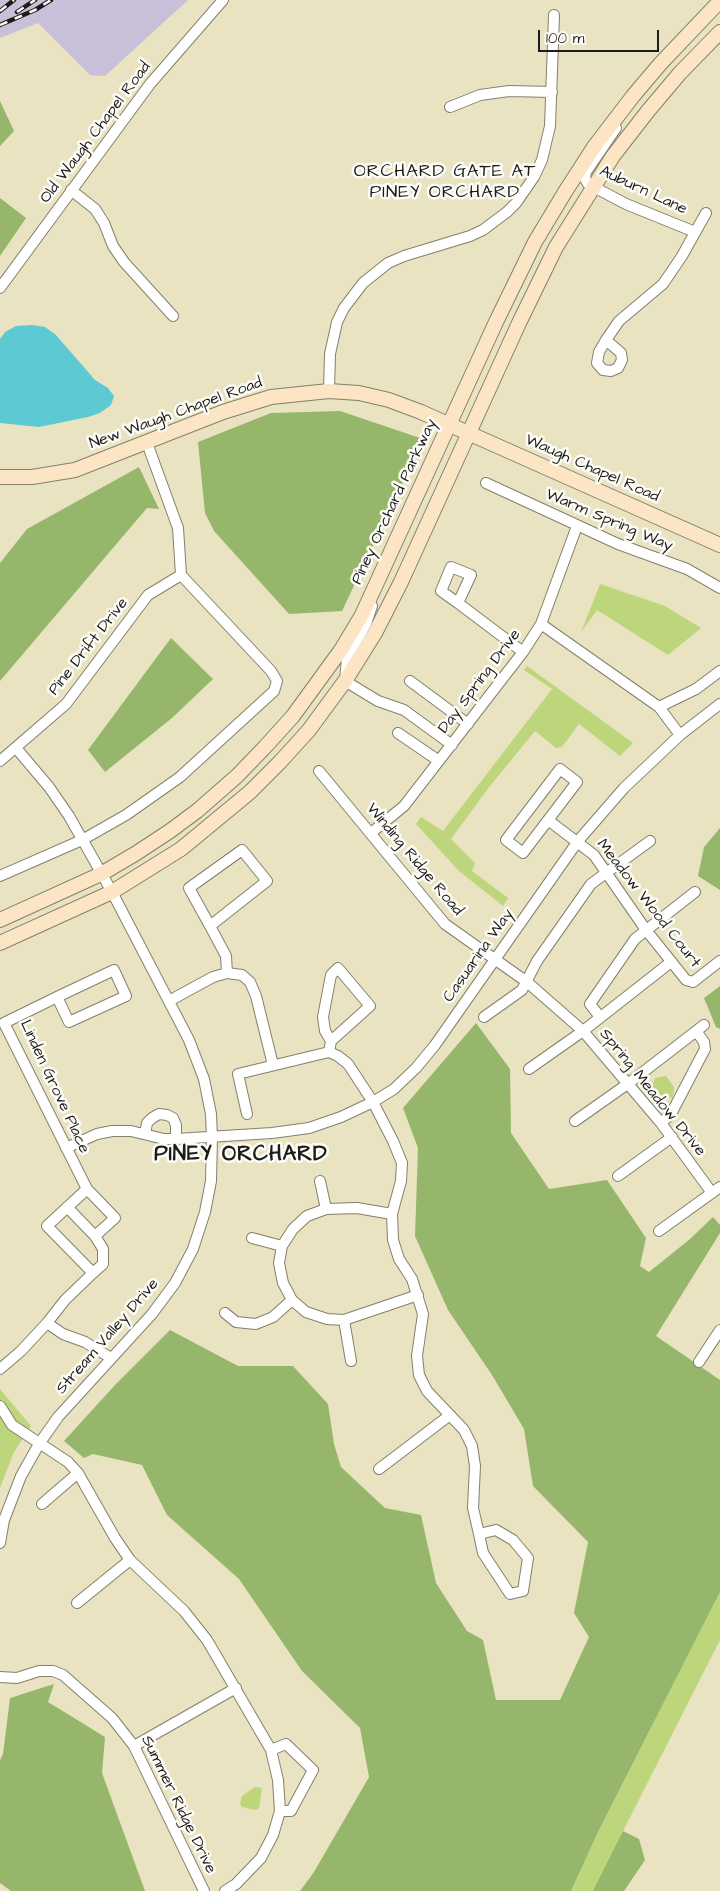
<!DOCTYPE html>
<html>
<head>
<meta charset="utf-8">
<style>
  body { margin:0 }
  #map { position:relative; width:720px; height:1891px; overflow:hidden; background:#e9e3c1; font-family:"Architects Daughter",sans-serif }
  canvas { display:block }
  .scale { position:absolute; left:538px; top:30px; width:121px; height:22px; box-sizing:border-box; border:2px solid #1c1c1c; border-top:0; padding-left:6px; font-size:15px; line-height:18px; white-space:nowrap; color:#1c1c1c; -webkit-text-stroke:4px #fdfcf7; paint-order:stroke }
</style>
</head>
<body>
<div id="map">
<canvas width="720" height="1891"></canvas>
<div class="scale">100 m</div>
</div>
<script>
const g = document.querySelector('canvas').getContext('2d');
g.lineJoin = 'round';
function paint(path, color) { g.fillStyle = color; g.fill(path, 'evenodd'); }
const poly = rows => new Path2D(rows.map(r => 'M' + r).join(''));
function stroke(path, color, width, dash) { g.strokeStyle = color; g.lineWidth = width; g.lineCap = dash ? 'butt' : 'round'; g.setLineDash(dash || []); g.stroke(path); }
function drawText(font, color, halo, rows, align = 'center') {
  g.font = font + ' "Architects Daughter",sans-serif'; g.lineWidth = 5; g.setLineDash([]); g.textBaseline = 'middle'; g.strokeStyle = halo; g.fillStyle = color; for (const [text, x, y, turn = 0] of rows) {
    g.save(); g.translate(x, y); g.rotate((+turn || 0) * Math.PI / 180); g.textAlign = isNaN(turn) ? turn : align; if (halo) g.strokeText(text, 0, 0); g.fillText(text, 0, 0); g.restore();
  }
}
paint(poly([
  [0,0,188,0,105,76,90,75,38,23,0,38]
]), '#c8bfd8');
paint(poly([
  [600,584,665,606,701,628,668,655,597,610,581,632],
  [527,666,633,743,620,756,579,724,562,747,556,748,535,731,490,786,451,839,475,863,472,871,508,898,503,906,459,871,416,824,421,817,443,831,552,689,524,670],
  [666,1076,674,1087,673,1097,662,1100,651,1088,655,1078],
  [0,1389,31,1426,14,1452,0,1488],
  [720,1592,720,1640,623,1831,596,1891,571,1891,599,1830],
  [255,1787,262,1788,259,1808,256,1810,242,1807,240,1804,242,1796]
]), '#bdd67b');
paint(poly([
  [0,101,14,131,0,146],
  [0,198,26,218,0,256],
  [340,411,423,439,342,611,289,614,214,531,205,513,198,442,271,413],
  [139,467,159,509,147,508,0,681,0,563,27,529],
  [171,638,213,679,172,718,105,772,88,750],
  [720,828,720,890,698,876,704,847],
  [720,986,720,1029,716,1027,704,998],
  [476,1023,510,1069,511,1133,549,1189,607,1180,646,1238,640,1266,649,1272,690,1239,713,1217,720,1225,720,1233,656,1336,720,1380,720,1592,599,1830,571,1891,300,1891,314,1872,369,1777,360,1728,302,1671,239,1579,167,1515,142,1465,93,1454,84,1458,64,1441,115,1385,170,1330,238,1366,293,1366,328,1404,334,1444,341,1467,385,1508,421,1515,436,1583,467,1631,483,1640,496,1700,560,1700,589,1637,574,1613,588,1542,533,1486,524,1429,492,1375,448,1310,415,1236,418,1148,403,1108],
  [54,1684,48,1702,105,1737,102,1773,145,1891,11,1891,0,1883,0,1760,3,1754,10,1698],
  [623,1831,639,1839,645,1860,624,1891,593,1891]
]), '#96b76b');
paint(poly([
  [32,325,45,327,56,335,95,380,108,388,114,396,111,405,100,413,88,417,39,427,0,423,0,339,5,332,16,326]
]), '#5dc9d3');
const street = poly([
  [450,107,480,95,509,91,552,92],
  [616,128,586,172,585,179,588,184,626,204,695,232],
  [71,190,95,209,104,223,113,246,124,262,173,316],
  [0,288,150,84,223,0],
  [606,340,599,352,597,363,603,370,611,371,618,368,622,360,621,353,606,340,619,321,663,284,682,256,706,213],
  [329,391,330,354,337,322,344,308,363,283,388,263,404,256,470,236,483,230,507,212,516,203,534,177,542,160,550,126,554,15],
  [486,483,618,544,687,569,720,588],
  [458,603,471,575,451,567,441,591,458,603,523,652],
  [372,606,366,624,347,658,345,681,378,701,404,710,452,745],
  [541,624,659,707,680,735],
  [410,681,468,724],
  [659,707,696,689,720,671],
  [398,733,439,761],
  [0,761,66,704,148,595,181,575],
  [560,769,577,782,523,853,506,840,560,769],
  [319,771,445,924,527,982,583,1031,661,1123,712,1193],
  [548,820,594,855,646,930,686,980,693,982,720,961],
  [371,833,404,806,523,652,541,624,577,526],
  [0,876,82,840,126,815,180,777,274,691,277,681,271,671,181,575,178,528,147,443],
  [210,926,189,888,242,850,267,881,210,926,226,956,227,973],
  [57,997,69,1022,126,996,114,970,57,997,4,1023,87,1189,47,1226,93,1273,103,1264,103,1249,95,1236,115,1218,87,1189],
  [169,1001,213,977,227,973,242,975,250,982,256,996,273,1065],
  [484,1017,522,990,537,961,591,884,650,841],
  [600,1017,590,1004,635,939,695,892],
  [329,1052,331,1041,370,1006,338,968,331,975,323,1017,325,1031,331,1041],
  [529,1069,583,1031,671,962],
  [247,1114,238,1074,329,1052,338,1056,348,1064,373,1102,393,1141,402,1163,401,1181,392,1214,393,1240,399,1259,412,1279,423,1314,417,1356,419,1375,427,1391,464,1430,472,1446,475,1466,473,1508,479,1534],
  [575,1121,629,1083,704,1025],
  [661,1123,671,1114,705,1049,704,1042,696,1031],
  [145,1134,147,1123,152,1118,159,1114,167,1115,173,1118,176,1125,176,1139],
  [66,1148,97,1134,112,1131,131,1131,164,1139,176,1139,272,1133,309,1128,341,1117,373,1102,394,1089,416,1068,435,1045,578,841,624,788,680,735,720,704],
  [618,1176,672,1137],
  [320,1181,326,1209],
  [67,1207,95,1236],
  [392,1214,357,1208,326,1209,307,1216,293,1229,282,1246,279,1263,283,1283,292,1300,306,1312,327,1319,344,1320,418,1295],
  [659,1231,720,1187],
  [252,1238,282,1246],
  [225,1313,236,1322,256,1324,273,1317,292,1300],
  [344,1320,351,1361],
  [47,1323,63,1334,85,1342,111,1358],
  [699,1362,720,1330],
  [0,1369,21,1351,47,1323,65,1300,93,1273],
  [0,1406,12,1425,68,1462,78,1473,115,1538,130,1560,184,1611,207,1640,271,1750,278,1780,280,1811,273,1835,261,1858,236,1884,225,1891],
  [379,1469,450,1415],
  [42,1504,78,1473],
  [496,1530,513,1540,528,1558,523,1591,510,1594,483,1553,479,1534,496,1530],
  [0,1543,4,1520,21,1476,39,1444,58,1417,152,1314,175,1283,193,1249,205,1212,211,1181,212,1138,211,1114,204,1079,189,1040,112,892,69,816,49,787,16,748],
  [77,1603,130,1560],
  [0,1677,17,1678,39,1671,53,1671,63,1675,112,1718,134,1746,204,1891],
  [134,1746,236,1688],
  [271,1750,286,1744,313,1770,291,1811,280,1811]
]);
const secondary = poly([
  [0,477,32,477,75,470,223,412,271,397,329,391,359,393,389,400,421,412,720,545],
  [0,920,101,874,135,854,170,831,197,811,237,776,265,747,293,716,341,650,362,615,496,322,535,242,565,192,594,147,633,96,661,63,720,1],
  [0,943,112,892,181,849,250,792,280,762,309,730,345,681,375,633,401,582,519,323,556,247,613,156,648,111,680,73,720,32]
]);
stroke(street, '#82806e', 12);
stroke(secondary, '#82806e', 16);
stroke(street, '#fff', 10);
stroke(secondary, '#fce5c4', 14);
const rail = poly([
  [0,11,14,0],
  [17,12,35,0],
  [0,25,35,10,51,0]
]);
stroke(rail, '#1c1c1c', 4.5);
stroke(rail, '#fdfcf7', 2.5, [8]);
drawText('16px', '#1c1c1c', '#fdfcf7', [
  ["Old Waugh Chapel Road",96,133,-53],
  ["Auburn Lane",643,191,25],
  ["New Waugh Chapel Road",176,414,-20],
  ["Waugh Chapel Road",592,469,24],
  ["Piney Orchard Parkway",395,502,-65],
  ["Warm Spring Way",609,521,23],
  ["Pine Drift Drive",89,647,-52],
  ["Day Spring Drive",480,682,-53],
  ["Winding Ridge Road",414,860,50],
  ["Meadow Wood Court",648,904,52],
  ["Casuarina Way",479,956,-55],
  ["Linden Grove Place",54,1087,65],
  ["Spring Meadow Drive",652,1093,51],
  ["Stream Valley Drive",108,1337,-49],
  ["Summer Ridge Drive",178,1805,64]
]);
g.letterSpacing = '1px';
drawText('18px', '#1c1c1c', '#fdfcf7', [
  ["ORCHARD GATE AT",445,172],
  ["PINEY ORCHARD",445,193]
]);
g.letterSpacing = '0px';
g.letterSpacing = '1px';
drawText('bold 21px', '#1c1c1c', '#fdfcf7', [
  ["PINEY ORCHARD",241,1156]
]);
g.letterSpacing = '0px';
</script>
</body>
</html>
